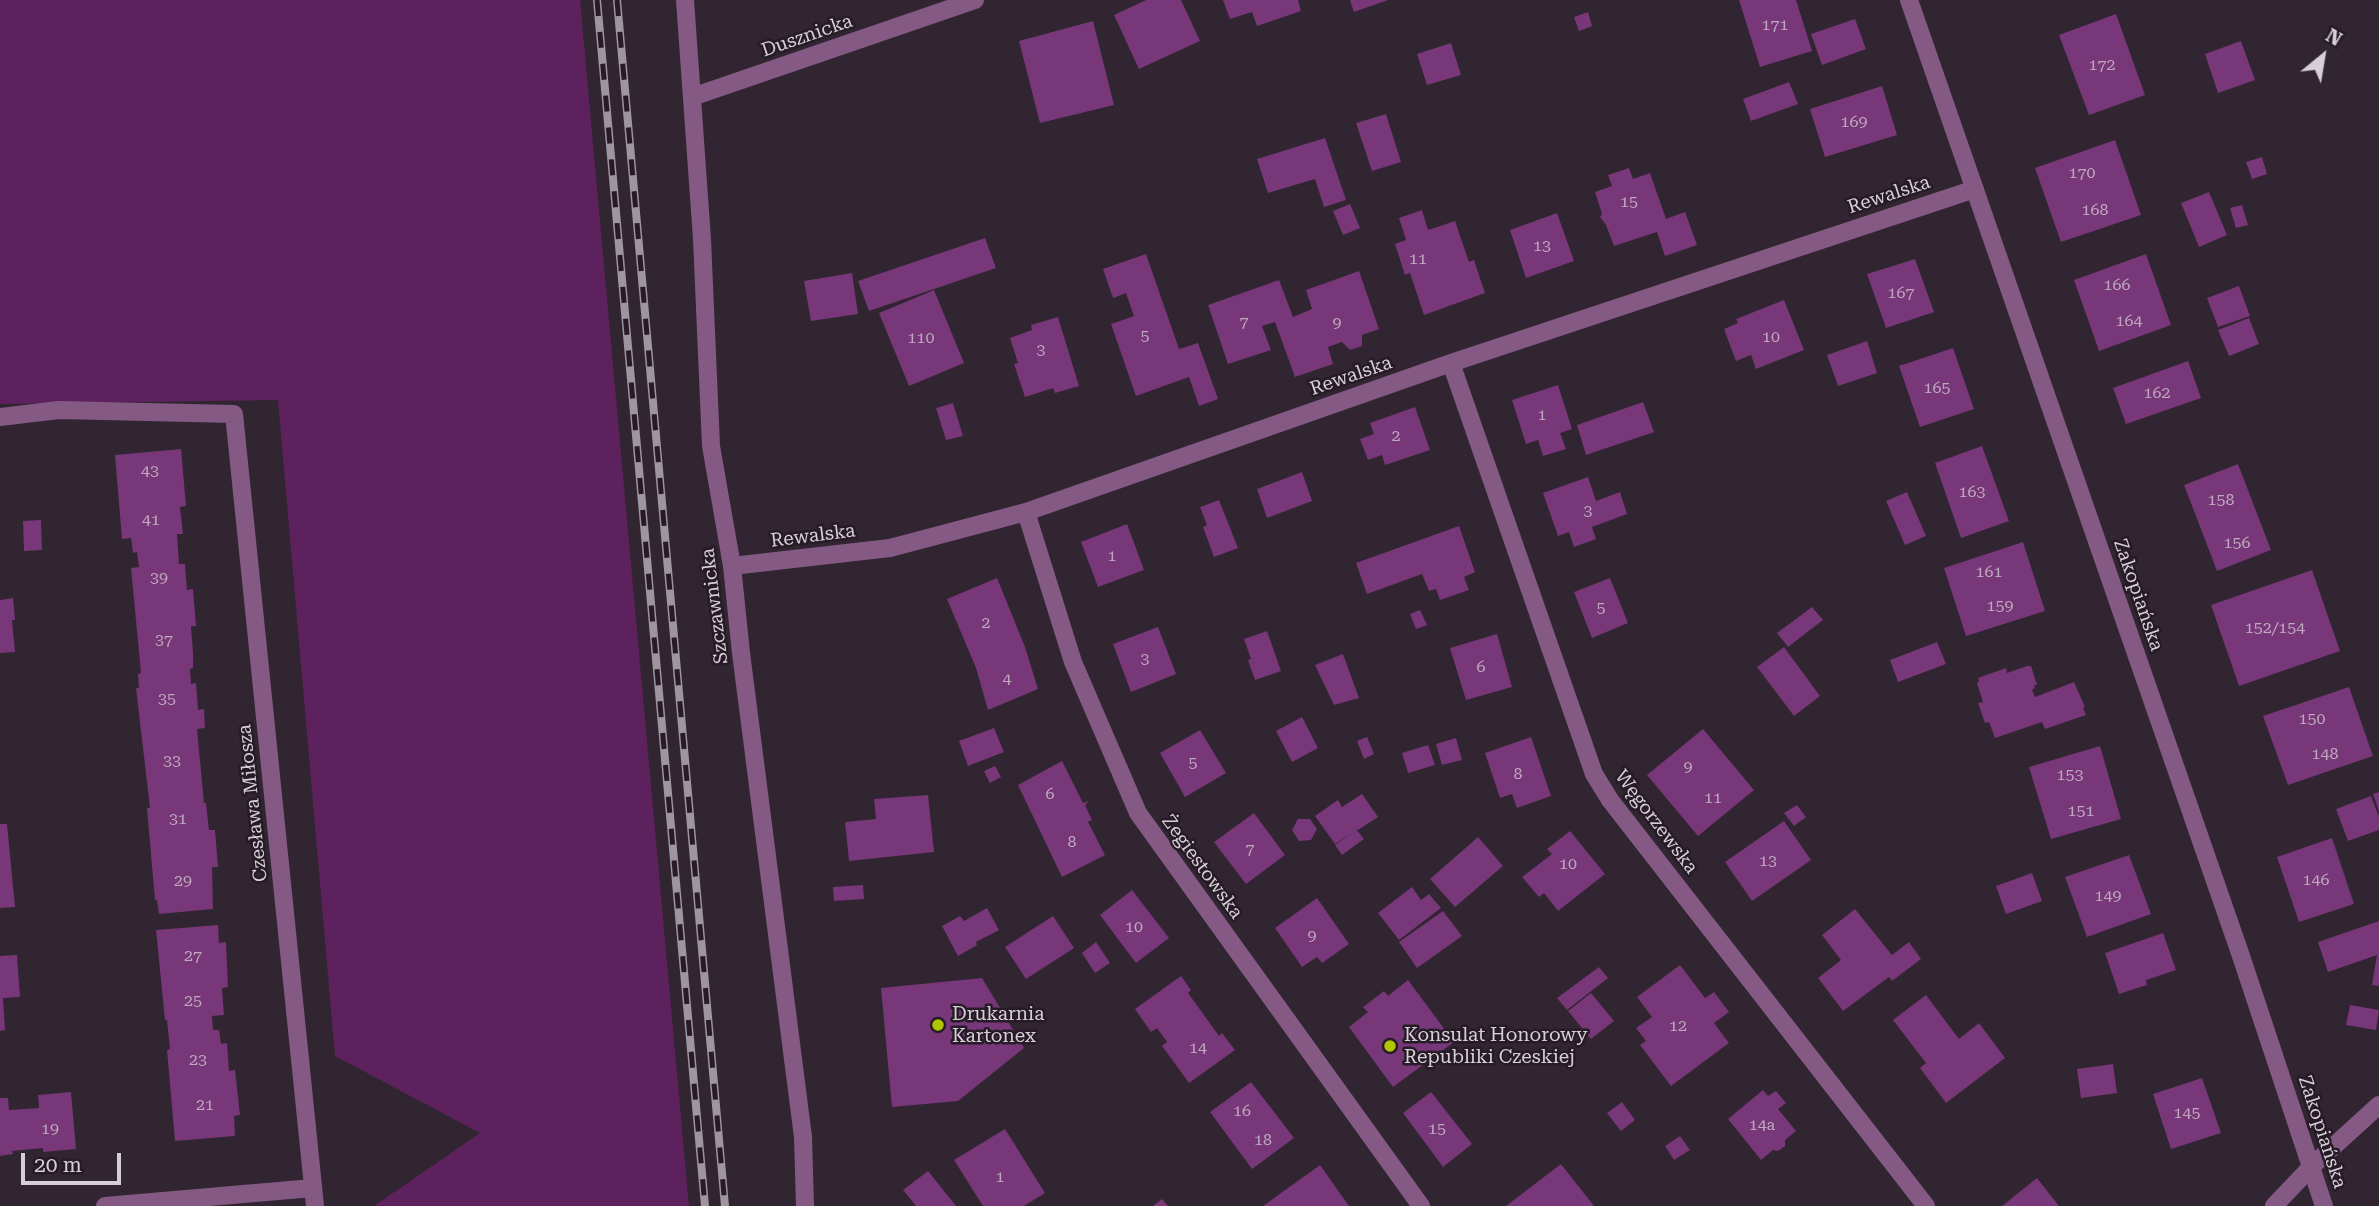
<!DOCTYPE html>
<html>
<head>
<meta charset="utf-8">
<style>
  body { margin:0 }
  #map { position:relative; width:2379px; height:1206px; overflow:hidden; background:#302530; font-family:"Roboto Serif",serif }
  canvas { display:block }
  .north { position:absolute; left:2288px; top:21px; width:70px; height:70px; -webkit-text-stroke:5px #261b26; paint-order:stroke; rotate:30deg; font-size:19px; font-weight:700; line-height:28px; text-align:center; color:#d7cfd7 }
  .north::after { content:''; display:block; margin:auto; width:24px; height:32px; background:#d7cfd7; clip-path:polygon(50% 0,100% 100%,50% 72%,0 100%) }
  .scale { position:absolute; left:21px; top:1153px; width:100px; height:32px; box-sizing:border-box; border:4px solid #d7cfd7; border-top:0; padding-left:9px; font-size:21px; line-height:24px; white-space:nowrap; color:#d7cfd7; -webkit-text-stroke:5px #261b26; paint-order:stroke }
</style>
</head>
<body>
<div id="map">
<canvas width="2379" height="1206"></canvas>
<div class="north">N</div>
<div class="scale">20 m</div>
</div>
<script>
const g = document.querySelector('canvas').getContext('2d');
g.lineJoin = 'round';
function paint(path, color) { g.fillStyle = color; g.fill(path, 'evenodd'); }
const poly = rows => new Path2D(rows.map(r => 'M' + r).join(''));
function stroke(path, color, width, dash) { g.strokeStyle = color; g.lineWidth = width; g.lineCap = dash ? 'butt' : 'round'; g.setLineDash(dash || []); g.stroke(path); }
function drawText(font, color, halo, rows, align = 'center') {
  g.font = font + ' "Roboto Serif",serif'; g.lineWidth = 5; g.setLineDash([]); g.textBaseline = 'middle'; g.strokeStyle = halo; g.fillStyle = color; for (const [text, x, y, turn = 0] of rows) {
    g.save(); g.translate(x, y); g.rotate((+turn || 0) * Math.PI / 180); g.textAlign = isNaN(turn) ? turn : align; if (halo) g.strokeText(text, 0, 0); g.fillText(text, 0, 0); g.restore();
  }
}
paint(poly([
  [0,0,580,0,689,1206,374,1206,480,1133,335,1056,278,400,0,404]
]), '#5d225e');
paint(poly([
  [1146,0,1181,0,1200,41,1139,69,1114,15],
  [1223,0,1298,0,1301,11,1257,26,1252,12,1230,19],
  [1350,0,1388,0,1354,12],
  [1739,0,1796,0,1812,51,1760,67],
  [1588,12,1592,26,1579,31,1574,17],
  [2116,14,2145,95,2089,115,2059,35],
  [1855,19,1866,49,1822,65,1811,34],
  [1093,21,1114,105,1040,123,1019,41],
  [2241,41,2255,80,2218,93,2205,54],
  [1451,43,1461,75,1427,85,1417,54],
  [1789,82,1798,104,1751,121,1743,99],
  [1882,86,1897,135,1825,157,1810,109],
  [1386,114,1401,162,1372,171,1356,123],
  [1325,138,1346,200,1324,207,1315,179,1268,193,1257,159],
  [2115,140,2141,215,2061,242,2035,168],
  [2262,157,2267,174,2252,179,2246,162],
  [1629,168,1633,179,1650,173,1666,219,1685,212,1697,245,1665,256,1657,232,1614,246,1606,225,1600,217,1602,214,1595,192,1612,186,1608,175],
  [2209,192,2227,235,2199,247,2181,203],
  [1350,204,1360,228,1343,235,1333,211],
  [2242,205,2248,225,2236,228,2230,208],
  [1422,210,1428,230,1455,221,1469,262,1474,260,1485,293,1424,315,1410,273,1405,275,1395,244,1406,240,1399,218],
  [1557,213,1574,261,1526,278,1510,230],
  [985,238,996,268,869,311,858,281],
  [1146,254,1179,349,1198,343,1218,399,1199,406,1189,377,1136,396,1111,324,1134,316,1126,293,1113,298,1103,269],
  [2146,254,2171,325,2099,351,2074,280],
  [1915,259,1934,312,1886,328,1867,274],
  [1359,271,1379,329,1362,335,1362,346,1350,350,1342,342,1328,347,1333,364,1295,377,1275,322,1262,326,1271,350,1228,364,1208,305,1279,280,1293,317,1312,309,1306,290],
  [852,273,858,314,811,321,804,281],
  [2239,286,2250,316,2218,327,2207,298],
  [934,290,964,363,909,386,879,313],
  [1784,300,1804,350,1756,369,1751,355,1736,361,1724,329,1738,323,1736,319],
  [1058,317,1079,386,1055,393,1053,388,1025,397,1014,364,1018,363,1010,338,1032,330,1031,325],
  [2249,318,2259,344,2229,356,2218,330],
  [1867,341,1877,373,1838,386,1827,355],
  [1953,348,1974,409,1920,427,1899,366],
  [2188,361,2201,398,2126,424,2113,388],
  [1558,385,1572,429,1560,433,1566,449,1543,456,1538,440,1526,444,1512,400],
  [1643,402,1654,432,1586,455,1577,425],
  [953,403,963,436,946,440,936,408],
  [1415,407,1430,450,1385,465,1382,455,1368,460,1360,439,1374,434,1370,423],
  [1982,446,2009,521,1961,538,1935,463],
  [181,449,186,506,180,507,183,534,177,534,179,564,185,564,187,590,193,589,196,626,191,626,193,653,193,668,190,669,191,684,196,683,198,710,204,709,205,728,197,729,204,803,206,803,209,830,215,830,218,867,212,867,213,909,159,914,157,900,155,900,147,808,150,808,136,688,139,688,138,674,141,673,131,568,139,567,137,552,133,553,131,538,122,539,115,455],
  [2238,464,2271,550,2217,571,2184,485],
  [1302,472,1312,501,1267,518,1257,489],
  [1588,477,1596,501,1620,492,1627,514,1592,527,1596,539,1574,547,1569,532,1558,536,1543,493],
  [1907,492,1926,536,1905,545,1886,501],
  [1219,500,1238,548,1214,557,1203,527,1207,525,1200,507],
  [41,520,42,550,24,551,23,521],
  [1127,524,1144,570,1098,587,1081,542],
  [1459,526,1475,572,1464,577,1469,590,1440,600,1436,589,1429,591,1422,574,1367,594,1356,563],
  [2023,542,2045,611,1966,636,1944,568],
  [2312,570,2340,651,2239,686,2211,605],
  [997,578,1025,647,1038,689,988,710,976,668,947,599],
  [1610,578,1628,623,1592,638,1574,592],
  [13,598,15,620,12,620,15,652,0,653,0,600],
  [1812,607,1823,620,1788,647,1777,633],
  [1420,610,1427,625,1416,629,1410,614],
  [1158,627,1176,674,1131,692,1113,644],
  [1267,631,1281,671,1255,680,1248,660,1251,659,1244,639],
  [1497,634,1512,687,1466,700,1450,648],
  [1937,642,1946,664,1898,682,1890,660],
  [1784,647,1820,696,1794,716,1757,667],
  [1343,654,1359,698,1334,705,1315,665],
  [2027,666,2031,666,2037,685,2034,685,2035,688,2032,690,2035,697,2074,682,2085,707,2083,708,2086,715,2045,729,2042,722,1995,738,1989,722,1985,723,1978,703,1983,702,1977,683,1979,682,1978,678,2006,668,2007,673],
  [2349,687,2373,756,2288,785,2263,716],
  [1302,717,1318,748,1292,762,1276,731],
  [994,728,1004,752,968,766,959,741],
  [1703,729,1754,790,1698,836,1647,775],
  [1200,730,1226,773,1185,797,1160,753],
  [1367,737,1374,754,1364,759,1357,741],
  [1531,737,1551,796,1517,808,1512,794,1500,798,1485,753],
  [1456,738,1462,760,1442,765,1436,744],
  [1428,745,1435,765,1408,773,1402,753],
  [2100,746,2121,819,2051,839,2029,767],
  [1062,761,1083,803,1089,801,1085,805,1092,820,1088,822,1105,855,1062,877,1018,785],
  [995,766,1001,777,990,783,984,771],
  [2379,792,2379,811,2373,794],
  [1362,794,1378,817,1358,830,1356,829,1364,839,1342,855,1335,845,1353,832,1335,844,1315,816,1338,800,1342,807],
  [928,795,934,852,849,861,845,822,876,819,874,799],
  [2371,796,2379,817,2379,830,2348,841,2336,809],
  [1797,805,1806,817,1794,826,1784,813],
  [1254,813,1285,855,1246,884,1214,842],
  [1298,819,1310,819,1317,829,1311,840,1299,841,1292,830],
  [1784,821,1811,860,1752,901,1725,862],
  [0,824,7,824,15,907,0,908],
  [1570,831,1605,874,1558,911,1544,893,1539,897,1522,877,1552,854,1547,849],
  [1478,837,1503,866,1455,907,1430,879],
  [2332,838,2354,904,2299,922,2277,857],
  [2129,855,2151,914,2087,937,2065,877],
  [2032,873,2042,901,2006,914,1996,886],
  [863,885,864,899,834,901,833,887],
  [1412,887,1421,900,1429,894,1441,908,1399,940,1378,913],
  [1132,890,1169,938,1136,963,1100,915],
  [1317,898,1349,944,1322,963,1317,957,1302,967,1275,928],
  [987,908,999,930,976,942,977,945,958,956,942,926,960,916,964,921],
  [1855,909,1892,955,1909,942,1921,959,1892,981,1889,977,1843,1011,1818,978,1841,960,1822,935],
  [1443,911,1462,936,1417,968,1399,942],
  [1053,916,1074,948,1026,979,1005,947],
  [2379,921,2379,986,2372,985,2377,955,2328,972,2318,942],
  [218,925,219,943,226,942,228,987,222,988,224,1015,212,1016,213,1030,219,1030,221,1044,227,1043,229,1071,235,1070,240,1115,234,1116,235,1136,175,1141,167,1050,170,1049,167,1020,165,1020,156,930],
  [2163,933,2176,970,2146,980,2147,985,2119,994,2105,953],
  [1096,942,1110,963,1095,973,1082,953],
  [17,955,20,997,3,998,5,1030,0,1031,0,956],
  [1680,965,1705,998,1714,992,1729,1012,1714,1023,1729,1043,1671,1086,1640,1045,1646,1041,1636,1028,1652,1017,1637,997],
  [1599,967,1608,978,1567,1010,1557,998],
  [1181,976,1191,990,1188,993,1204,1015,1219,1036,1222,1033,1235,1050,1189,1083,1162,1046,1167,1042,1157,1028,1151,1032,1135,1009],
  [982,978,1024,1048,958,1101,892,1107,881,988],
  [1408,980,1454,1042,1393,1087,1349,1027,1368,1012,1363,1007,1384,991,1388,996],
  [1591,993,1614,1021,1591,1039,1568,1011],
  [1926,995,1959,1039,1979,1023,2005,1058,1946,1103,1920,1068,1926,1063,1893,1020],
  [2350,1005,2379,1010,2376,1030,2346,1025],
  [2113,1064,2117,1093,2081,1098,2077,1069],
  [2202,1078,2221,1133,2171,1149,2153,1094],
  [1251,1082,1294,1138,1252,1169,1210,1112],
  [1763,1090,1768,1096,1776,1091,1786,1103,1778,1109,1796,1131,1785,1140,1785,1146,1778,1151,1773,1150,1761,1160,1728,1119],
  [71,1092,76,1149,43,1152,43,1148,12,1151,13,1154,0,1156,0,1098,8,1098,9,1110,39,1108,38,1095],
  [1431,1092,1472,1144,1443,1167,1403,1113],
  [1622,1102,1635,1120,1621,1131,1607,1113],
  [1005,1129,1045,1193,1024,1206,983,1206,954,1160],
  [1680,1136,1690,1150,1674,1160,1665,1146],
  [1561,1164,1594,1206,1506,1206],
  [1320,1165,1349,1206,1263,1206],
  [928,1171,956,1206,916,1206,903,1190],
  [2037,1178,2059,1206,2002,1206],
  [1162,1199,1168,1206,1153,1206]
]), '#773778');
stroke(poly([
  [685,0,702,239,711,446,732,566,741,653,803,1137,805,1206],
  [1909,0,2240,953,2324,1206],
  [692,97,975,0],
  [1451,363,1594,774,1610,800,1926,1206],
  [0,417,59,410,234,414,315,1206],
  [1026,512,1073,662,1138,813,1421,1206],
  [732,566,890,548,1026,512,1451,363,1975,189],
  [105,1206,313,1188],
  [2274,1206,2312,1166,2379,1105]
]), '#845984', 18);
const rail = poly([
  [597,0,705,1206],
  [617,0,725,1206]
]);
stroke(rail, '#9e959e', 8);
stroke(rail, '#261b26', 5, [16]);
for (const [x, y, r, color] of [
  [938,1025,7,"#b1c500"],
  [1390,1046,7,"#b1c500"]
]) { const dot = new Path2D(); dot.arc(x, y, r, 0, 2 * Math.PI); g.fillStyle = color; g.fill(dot); stroke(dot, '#261b26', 2.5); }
drawText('16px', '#bfa9bf', null, [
  ["171",1775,25],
  ["172",2102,65],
  ["169",1854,122],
  ["170",2082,173],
  ["15",1629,202],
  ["168",2095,210],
  ["13",1542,246],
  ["11",1418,259],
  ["166",2117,285],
  ["167",1901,293],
  ["164",2129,321],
  ["7",1244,322],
  ["9",1337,323],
  ["5",1145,336],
  ["10",1771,337],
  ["110",921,338],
  ["3",1041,350],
  ["165",1937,388],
  ["162",2157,393],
  ["1",1542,415],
  ["2",1396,436],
  ["43",150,471],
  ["163",1972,492],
  ["158",2221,500],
  ["3",1588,511],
  ["41",151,520],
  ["156",2237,543],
  ["1",1112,556],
  ["161",1989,572],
  ["39",159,578],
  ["159",2000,606],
  ["5",1601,608],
  ["2",986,623],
  ["152/154",2275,628],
  ["37",164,640],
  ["3",1145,659],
  ["6",1481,667],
  ["4",1007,679],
  ["35",167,699],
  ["150",2312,719],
  ["148",2325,754],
  ["33",172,761],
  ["5",1193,763],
  ["9",1688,767],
  ["8",1518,774],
  ["153",2070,775],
  ["6",1050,794],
  ["11",1713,798],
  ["151",2081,811],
  ["31",178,819],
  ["8",1072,842],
  ["7",1250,849],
  ["13",1768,861],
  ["10",1568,864],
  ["146",2316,880],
  ["29",183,881],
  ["149",2108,896],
  ["10",1134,927],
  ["9",1312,936],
  ["27",193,956],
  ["25",193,1001],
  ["12",1678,1026],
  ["14",1198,1048],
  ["23",198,1060],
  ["21",205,1105],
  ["16",1242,1111],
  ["145",2187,1113],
  ["14a",1762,1125],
  ["19",50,1129],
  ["15",1437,1129],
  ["18",1263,1140],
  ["1",1000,1177]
]);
drawText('19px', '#d7cfd7', '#261b26', [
  ["Dusznicka",807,36,-19],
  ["Rewalska",1889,195,-18],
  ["Rewalska",1351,376,-19],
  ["Rewalska",813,536,-7],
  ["Zakopiańska",2138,595,71],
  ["Szczawnicka",715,606,-97],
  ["Czesława Miłosza",253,803,-96],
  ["Węgorzewska",1656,822,53],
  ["Żegiestowska",1202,867,54],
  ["Zakopiańska",2322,1132,72]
]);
drawText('19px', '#d7cfd7', '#261b26', [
  ["Drukarnia",952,1014],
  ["Kartonex",952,1036],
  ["Konsulat Honorowy",1404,1035],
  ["Republiki Czeskiej",1404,1057]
], 'left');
</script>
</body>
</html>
